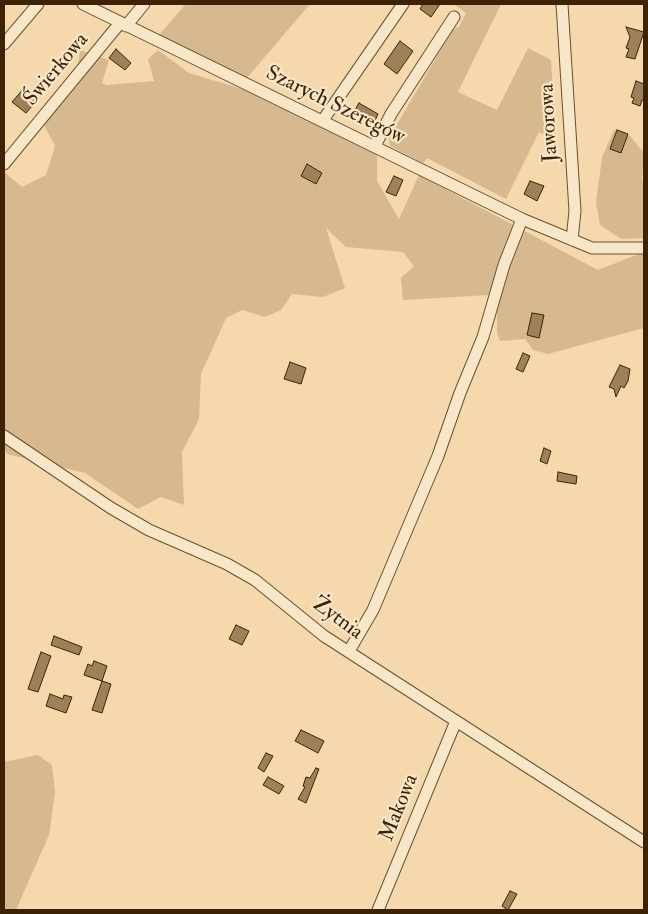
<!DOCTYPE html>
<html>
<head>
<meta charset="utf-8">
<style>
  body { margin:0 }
  #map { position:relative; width:648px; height:914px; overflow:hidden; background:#f5d8ac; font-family:"IM FELL Double Pica",serif }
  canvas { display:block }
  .frame { position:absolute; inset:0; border:5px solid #3c2304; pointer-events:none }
</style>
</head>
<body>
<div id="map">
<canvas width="648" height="914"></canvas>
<div class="frame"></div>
</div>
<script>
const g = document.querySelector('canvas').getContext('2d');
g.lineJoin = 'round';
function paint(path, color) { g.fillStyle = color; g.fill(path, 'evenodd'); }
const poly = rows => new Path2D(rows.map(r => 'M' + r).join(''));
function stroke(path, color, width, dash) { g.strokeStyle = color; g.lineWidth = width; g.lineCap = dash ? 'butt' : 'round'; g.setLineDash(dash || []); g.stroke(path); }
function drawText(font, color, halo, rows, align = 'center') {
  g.font = font + ' "IM FELL Double Pica",serif'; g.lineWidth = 4.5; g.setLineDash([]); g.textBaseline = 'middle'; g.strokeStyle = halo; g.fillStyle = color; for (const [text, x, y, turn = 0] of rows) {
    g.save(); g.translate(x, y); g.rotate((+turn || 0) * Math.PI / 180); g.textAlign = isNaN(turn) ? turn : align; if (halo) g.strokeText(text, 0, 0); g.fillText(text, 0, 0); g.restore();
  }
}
paint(poly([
  [186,4,310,4,246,79,159,35],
  [454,4,501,4,458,92,497,110,528,48,551,60,556,140,539,132,506,199,427,158,423,163,390,146,389,138,453,29,459,27,466,13],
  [80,50,109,60,102,83,107,85,154,81,148,59,158,50,189,73,249,91,377,155,377,181,399,219,419,175,598,270,644,252,644,328,548,354,533,350,525,339,500,341,497,333,497,302,489,295,403,300,401,278,414,266,403,252,346,247,326,228,345,288,323,297,292,294,281,310,265,317,242,310,226,318,201,374,199,419,182,452,184,505,161,497,138,509,85,473,7,454,4,448,4,172,22,187,46,175,55,146,43,123,76,82],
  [614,130,630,136,644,153,642,179,644,188,644,238,621,239,600,225,596,203,602,157],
  [38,755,52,765,55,793,49,835,16,910,4,910,4,762]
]), '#d6b98f');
const building = poly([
  [423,4,440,4,431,17,420,9,423,4],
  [626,27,644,32,635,59,626,57,629,49,626,48,630,37,626,27],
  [400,41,413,51,397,74,384,64,400,41],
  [116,49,131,63,125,70,109,58,116,49],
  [636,81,644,84,644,101,642,100,640,106,632,103,634,98,631,97,636,81],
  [25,87,39,98,26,113,12,102,25,87],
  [359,103,378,114,373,125,352,115,359,103],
  [617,130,628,134,621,153,610,149,617,130],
  [307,164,322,173,316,184,301,176,307,164],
  [394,176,403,180,396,196,386,192,394,176],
  [530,181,544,186,537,201,524,194,530,181],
  [532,313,544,315,539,338,527,335,532,313],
  [523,353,530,356,523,372,516,369,523,353],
  [290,362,306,368,301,384,284,379,290,362],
  [620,365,630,369,628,381,624,388,621,386,616,397,614,389,609,387,620,365],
  [544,448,551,451,547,464,540,461,544,448],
  [558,472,577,476,576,484,557,481,558,472],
  [236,625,249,631,242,645,229,639,236,625],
  [54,636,82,647,79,655,51,645,54,636],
  [41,652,51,656,38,692,28,689,41,652],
  [94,661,107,666,102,681,84,675,88,664,92,666,94,661],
  [102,681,111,684,102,713,92,710,102,681],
  [50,694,63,699,64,695,72,697,66,713,46,706,50,694],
  [301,730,324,741,318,753,295,741,301,730],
  [266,753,273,756,264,772,258,768,266,753],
  [316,768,319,769,306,803,298,799,305,787,303,786,306,777,310,778,316,768],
  [268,777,284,786,279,794,263,785,268,777],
  [510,891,517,894,508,910,502,906,510,891]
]);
paint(building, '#9c815b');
stroke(building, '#3c2304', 1);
const minor = poly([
  [83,4,522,219,592,248,644,248],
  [562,4,575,211,572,240],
  [126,26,144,4],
  [4,44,38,4],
  [323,120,403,4],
  [375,146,391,114,454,17],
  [4,164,120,23],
  [4,436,111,508,149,530,227,564,255,580,324,636,644,842],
  [349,651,373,610,438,456,460,393,483,337,504,265,522,219],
  [378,910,456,721]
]);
stroke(minor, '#6a502e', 13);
stroke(minor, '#f8e6c9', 11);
drawText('21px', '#3c2304', '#f8e6c9', [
  ["Świerkowa",57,70,-50],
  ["Szarych Szeregów",335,106,26],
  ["Jaworowa",550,123,-93],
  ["Żytnia",337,619,36],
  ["Makowa",400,808,-68]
]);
</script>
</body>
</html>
